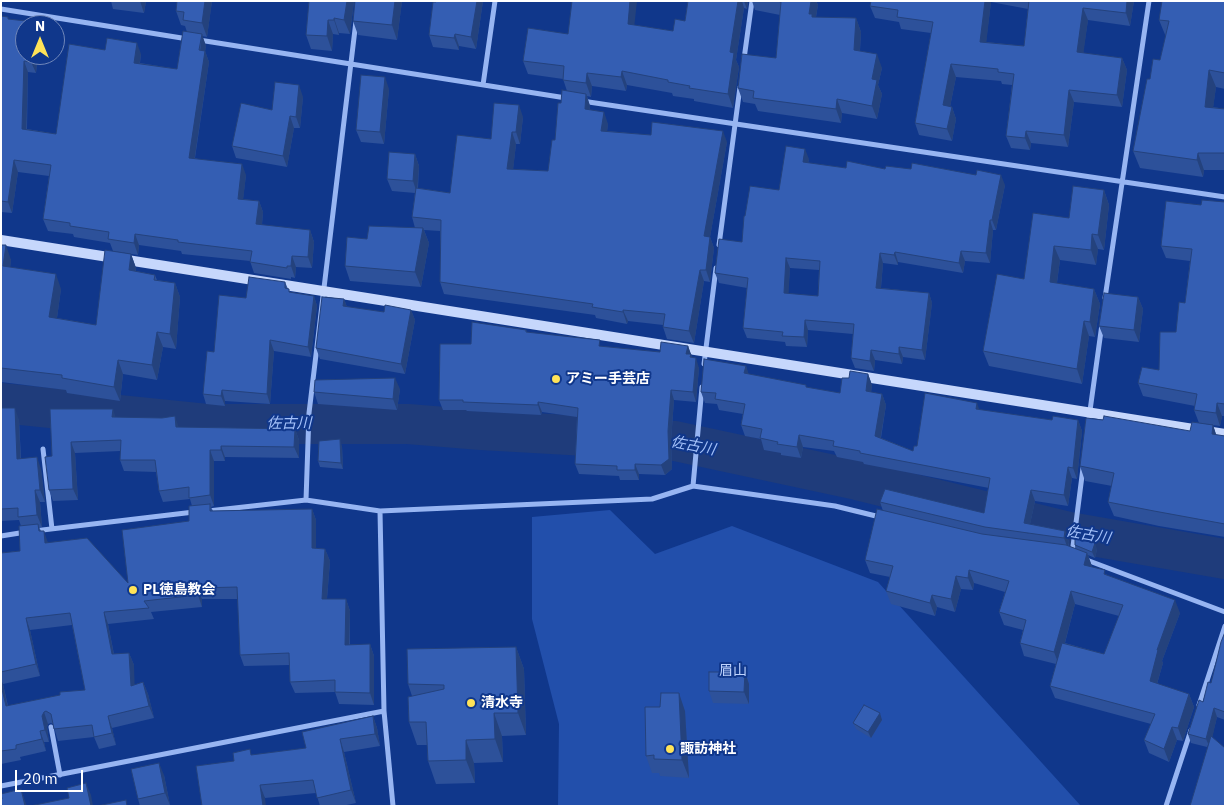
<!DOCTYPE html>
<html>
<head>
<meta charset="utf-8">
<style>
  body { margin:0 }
  #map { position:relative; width:1226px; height:807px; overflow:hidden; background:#10378b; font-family:"IBM Plex Sans",sans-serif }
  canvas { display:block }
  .frame { position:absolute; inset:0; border:2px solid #fff; pointer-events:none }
  .north { position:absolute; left:15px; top:15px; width:50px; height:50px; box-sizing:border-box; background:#10378b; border:1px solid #7087b9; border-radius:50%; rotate:0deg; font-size:14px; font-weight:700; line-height:20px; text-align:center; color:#fff }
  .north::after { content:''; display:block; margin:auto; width:18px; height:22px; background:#ffe358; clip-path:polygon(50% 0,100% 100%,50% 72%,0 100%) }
  .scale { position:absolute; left:15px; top:770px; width:68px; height:22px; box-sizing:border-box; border:2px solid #fff; border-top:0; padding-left:6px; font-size:15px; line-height:18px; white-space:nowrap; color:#fff; -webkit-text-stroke:4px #10378b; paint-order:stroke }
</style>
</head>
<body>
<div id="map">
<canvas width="1226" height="807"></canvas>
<div class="frame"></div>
<div class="north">N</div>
<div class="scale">20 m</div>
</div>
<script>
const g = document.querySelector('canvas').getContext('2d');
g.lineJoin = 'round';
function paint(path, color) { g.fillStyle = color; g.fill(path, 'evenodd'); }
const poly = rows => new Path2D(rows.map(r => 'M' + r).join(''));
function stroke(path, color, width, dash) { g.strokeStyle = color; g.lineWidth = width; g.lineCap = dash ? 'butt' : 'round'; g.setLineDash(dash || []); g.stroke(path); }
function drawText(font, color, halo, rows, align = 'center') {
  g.font = font + ' "IBM Plex Sans","Noto Sans JP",sans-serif'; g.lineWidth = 4; g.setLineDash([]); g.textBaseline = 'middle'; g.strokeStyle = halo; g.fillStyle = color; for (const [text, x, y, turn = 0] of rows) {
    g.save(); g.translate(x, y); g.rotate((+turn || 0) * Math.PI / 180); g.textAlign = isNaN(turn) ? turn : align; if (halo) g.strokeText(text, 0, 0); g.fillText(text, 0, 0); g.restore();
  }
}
paint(poly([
  [610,510,655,554,732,526,878,582,1081,806,558,806,559,724,532,619,532,517]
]), '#224fab');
stroke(poly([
  [1,403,207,424,408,424,481,430,675,441,857,480,1069,532,1225,559]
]), '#1f3c7b', 40);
stroke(poly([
  [1,9,188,39],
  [199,40,566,98],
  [744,59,752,1],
  [483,85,495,1],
  [582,101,1225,197],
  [719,245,740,87],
  [1105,298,1149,1],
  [704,364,716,268],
  [1088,425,1102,324],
  [43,449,52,529],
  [693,486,702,387],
  [306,500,309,413,356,21],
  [208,511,306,500,380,511,652,499,693,486,835,506,880,517],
  [380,511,384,711,393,806],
  [34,531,194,512],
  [1,536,26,532],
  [1072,554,1083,468],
  [1084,559,1225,612],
  [1199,705,1225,626],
  [51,727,60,775],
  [1,786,384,711],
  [1166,806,1191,730]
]), '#97b5f2', 5);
stroke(poly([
  [1,240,1225,434]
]), '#c6d7fc', 10);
paint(poly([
  [111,1,146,1,144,13,113,9],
  [212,1,207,37,202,36,206,46,205,51,209,62,195,158,246,175,243,199,259,201,263,212,262,225,310,230,314,242,312,268,296,267,295,278,291,277,291,279,254,273,250,261,182,254,181,251,139,245,138,255,113,251,110,243,74,237,73,234,48,231,43,219,49,176,18,172,12,213,1,212,1,16,9,19,25,55,38,55,36,73,28,72,27,129,56,134,105,50,141,54,140,63,177,69,187,32,185,26,181,25,176,11],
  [309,1,354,1,350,34,339,33,339,35,333,34,332,51,311,49,306,35],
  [402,1,397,40,358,35,353,21],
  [436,1,483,1,476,49,459,46,459,50,433,47,429,35],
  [688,1,748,1,747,9,744,8,736,60,739,67,733,108,694,101,694,99,673,96,672,93,627,85,626,91,592,86,591,97,587,96,590,106,590,110,608,124,607,131,727,142,710,237,714,248,710,282,704,281,694,343,667,339,663,327,663,325,628,321,627,324,596,318,595,315,444,294,440,282,440,231,424,230,429,243,421,287,350,281,345,266,367,239,415,228,412,217,415,193,392,191,387,179,415,154,419,166,418,188,450,193,491,139,523,117,520,144,516,144,513,169,548,171,555,140,561,103,567,91,563,79,528,74,523,61,568,34,634,25,673,31,685,21],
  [752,1,816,1,818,5,816,17,856,18,861,32,860,51,882,68,878,85,882,94,877,119,842,113,841,123,758,111,755,104,743,102,738,88,776,58,780,15,755,10],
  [871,1,1134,1,1130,26,1088,20,1083,53,1122,58,1127,70,1122,107,1074,102,1068,147,1031,143,1030,150,1011,148,1006,136,1012,85,1002,84,1001,81,956,77,950,107,952,107,956,119,952,141,919,135,915,123,931,33,901,29,899,22,875,18,870,6],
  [991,2,1028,9,1024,46,986,42],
  [1225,1,1225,89,1216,87,1213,107,1225,109,1225,170,1204,170,1203,177,1140,168,1133,151,1150,79,1160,60,1166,37,1159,20],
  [389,89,384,144,361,142,356,130],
  [303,97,300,128,294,128,287,167,236,158,232,146,272,110],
  [809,159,808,163,846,168,885,169,1005,185,996,230,993,230,990,263,965,261,963,273,898,262,898,265,883,263,881,288,929,293,932,303,925,360,903,357,902,364,875,360,874,371,855,368,851,358,853,334,808,330,807,347,786,346,785,342,747,338,743,328,747,288,719,283,715,273,742,242,745,216,779,190],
  [790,268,819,270,818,296,788,294],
  [1104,190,1109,205,1104,250,1098,249,1096,265,1060,260,1057,283,1094,289,1100,304,1095,337,1089,336,1082,384,989,366,983,351,1069,218],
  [1225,202,1225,416,1222,416,1220,426,1199,423,1194,410,1195,406,1143,396,1138,383,1159,370,1176,332,1185,303,1190,261,1166,258,1161,246,1201,205],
  [1,245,11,260,10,267,61,289,57,318,96,325,131,254,136,268,136,271,155,275,157,280,175,283,180,297,176,349,163,347,157,380,123,374,120,401,67,393,66,390,1,382],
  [285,282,288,289,290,292,314,296,317,306,311,357,274,351,270,404,225,401,225,406,206,404,203,394,214,352,246,298],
  [1138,297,1143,309,1139,342,1104,338,1099,326],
  [344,299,347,307,384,312,411,310,415,320,405,374,320,359,316,348],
  [526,330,527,332,602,347,660,352,688,346,692,358,699,368,696,402,674,400,671,441,672,469,665,475,639,474,639,480,620,480,619,476,579,474,575,464,577,417,542,412,541,415,467,411,466,410,443,410,439,400,471,344],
  [746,366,748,374,807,388,840,393,849,378,868,374,872,385,871,392,882,394,886,405,881,438,913,451,917,446,980,410,1052,420,1078,420,1082,431,1077,479,1072,478,1068,506,1035,501,1030,524,1065,531,1069,542,1069,546,1076,549,1075,545,1097,549,1095,558,1088,555,1092,567,1180,613,1162,661,1163,663,1157,684,1189,694,1194,707,1183,741,1177,740,1169,762,1149,753,1144,740,1151,724,1055,698,1050,686,1056,664,1024,656,1020,643,1023,630,1004,625,999,612,1005,592,974,583,973,590,961,589,955,612,937,607,935,616,891,604,886,591,890,577,870,573,865,560,883,511,880,502,984,513,989,488,864,464,863,462,837,457,834,451,803,447,801,458,781,455,781,453,764,450,761,439,745,436,741,425,743,414,719,410,717,404,705,403,701,392],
  [1075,604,1119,616,1104,654,1065,643],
  [400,389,397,410,318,404,314,392],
  [1,406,2,408,19,420,21,458,41,469,45,502,40,502,42,527,39,527,41,531,48,543,128,583,189,521,192,506,190,499,163,502,159,491,156,472,124,471,120,460,120,451,75,453,78,500,53,501,49,490,52,456,50,409,116,417,179,427,295,429,299,440,299,458,225,457,225,461,214,461,214,506,211,507,213,511,312,509,316,520,316,548,325,549,330,561,327,599,346,599,350,611,350,645,370,644,374,656,374,705,339,704,335,692,295,693,290,682,290,665,244,666,240,655,238,599,202,599,202,607,151,612,154,619,108,624,114,654,129,653,134,665,134,685,143,682,148,694,154,718,112,728,116,745,99,749,94,737,58,741,53,724,51,723,48,724,47,727,49,742,44,742,46,751,20,757,21,760,1,764,1,553,20,551,21,526,19,520,1,521],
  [72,625,85,690,8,706,3,684,40,676,30,630],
  [1213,425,1216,435,1225,436,1225,537,1159,526,1114,516,1108,502,1112,486,1085,481,1080,466,1190,431],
  [342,446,343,469,320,467,318,461],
  [1225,632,1225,720,1217,717,1212,737,1207,747,1191,743,1188,734,1211,683],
  [516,647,524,669,526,735,502,736,503,762,474,763,475,783,436,784,428,761,427,745,417,745,409,722,412,696,408,684],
  [745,672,749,684,749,704,713,703,709,691],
  [660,707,685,711,689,778,660,776,659,773,652,773,646,756],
  [373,716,377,728,380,746,344,752,356,803,342,806,320,806,316,793,265,798,234,761,252,755,306,748],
  [882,720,871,738,856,729,853,723],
  [164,775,170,805,140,806,138,799]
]), '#2d519a');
paint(poly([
  [140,1,146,1,144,13],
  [205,1,212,1,207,37,202,23],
  [347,1,354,1,350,34,344,20],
  [395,1,402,1,397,40,392,25],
  [477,1,483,1,476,49,471,37],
  [630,1,637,1,633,38,628,24],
  [738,1,742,1,744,8,736,60,739,67,733,108,728,94,730,52],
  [744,1,748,1,747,9],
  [811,1,816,1,818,5,815,22,809,14],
  [985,1,991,1,991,2,985,54,980,42],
  [1127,1,1134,1,1130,26,1126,13],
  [1083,8,1088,20,1082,64,1077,52],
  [334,18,339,33,339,35,334,20],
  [856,18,861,32,859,63,854,50],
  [328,20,333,34,332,51,327,36],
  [202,34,206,46,205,53,205,51,209,62,193,169,189,158],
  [455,34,459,46,459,50,454,38],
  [137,43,141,54,138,74,134,63],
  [877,54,882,68,878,85,882,94,877,119,872,106,872,79],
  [32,55,38,55,36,73,31,62],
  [1122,58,1127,70,1122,107,1117,95],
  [24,61,28,72,26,140,22,129],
  [951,64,956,77,948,117,943,105],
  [1209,70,1216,87,1211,124,1205,107],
  [622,71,627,85,626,91,621,77],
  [587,73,592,86,591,97,586,83],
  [385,77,389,89,384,144,380,132],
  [299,85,303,97,300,128,296,117],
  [1069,90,1074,102,1068,147,1064,135],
  [586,94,590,106,589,120,585,109],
  [837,99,842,113,841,123,836,109],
  [519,105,523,117,520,144,516,132],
  [952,107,956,119,952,141,947,129],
  [604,112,608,124,606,142,601,131],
  [290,116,294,128,287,167,283,156],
  [723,131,727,142,710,237,714,248,710,282,706,270,704,236],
  [1026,131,1031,143,1030,150,1025,138],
  [512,132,516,144,512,180,507,169],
  [805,149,809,159,806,172,803,162],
  [1198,153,1204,170,1203,177,1197,160],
  [415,154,419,166,417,193,413,181],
  [14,160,18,172,12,213,8,202],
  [242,164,246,175,242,210,238,199],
  [1001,175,1005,185,996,230,992,220],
  [1104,190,1109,205,1104,250,1098,235],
  [259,201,263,212,261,235,256,224],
  [990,220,993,230,990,263,986,253],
  [423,228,429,243,421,287,415,272],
  [310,230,314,242,312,268,308,257],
  [135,234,139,245,138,255,134,243],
  [1092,234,1098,249,1096,265,1091,250],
  [6,245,11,260,9,280,3,266],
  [1054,246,1060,260,1055,296,1050,282],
  [961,251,965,261,963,273,959,263],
  [895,252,898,262,898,265,894,255],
  [880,253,883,263,880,298,876,288],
  [131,254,136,268,134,285,129,270],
  [292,256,296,267,295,278,291,266],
  [786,258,790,268,788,303,784,293],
  [700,270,704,281,694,343,689,331],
  [56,274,61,289,55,332,49,317],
  [175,283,180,297,176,349,170,334],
  [1094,289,1100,304,1095,337,1090,322],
  [929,293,932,303,925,360,922,350],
  [314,296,317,306,311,357,308,347],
  [1138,297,1143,309,1139,342,1134,330],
  [344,299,348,310,343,306],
  [411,310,415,320,405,374,401,364],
  [623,310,628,321,627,324,623,312],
  [805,320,808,330,807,347,804,337],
  [1084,321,1089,336,1082,384,1077,369],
  [157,332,163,347,157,380,152,365],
  [270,340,274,351,270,404,267,394],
  [688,346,691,354,694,364,686,354],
  [899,347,903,357,902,364,899,354],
  [871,350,875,360,874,371,870,361],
  [696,358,699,368,696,402,693,392],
  [118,360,123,374,120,401,114,387],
  [746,366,750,378,744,373],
  [868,374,872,385,870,402,866,391],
  [395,378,400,389,397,410,393,399],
  [222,390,225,401,225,406,221,396],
  [671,390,674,400,671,441,672,469,665,475,661,465,668,431],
  [882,394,886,405,879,447,875,436],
  [538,402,542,412,541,415,538,405],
  [977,403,981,414,976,409],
  [1217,403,1222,416,1220,426,1216,413],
  [15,408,19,420,21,470,17,459],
  [113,409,117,421,112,417],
  [175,416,179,428,176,427],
  [1078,420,1082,431,1077,479,1073,468],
  [1213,425,1218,440,1212,434],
  [295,429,299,440,299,458,294,447],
  [799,435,803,447,801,458,797,447],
  [340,439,342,446,343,469,341,463],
  [71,442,75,453,78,500,73,489],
  [221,446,225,457,225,461,221,450],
  [210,450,214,461,214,506,210,495],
  [37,457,41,469,45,502,40,490],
  [635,464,639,474,639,480,635,470],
  [1068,467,1072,478,1068,506,1064,495],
  [35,490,40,502,42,527,37,515],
  [1031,490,1035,501,1028,534,1024,523],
  [312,509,316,520,316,560,312,548],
  [44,531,48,543,45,543],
  [1065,531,1069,542,1068,549,1064,538],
  [1095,543,1097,549,1095,558,1092,552],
  [325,549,330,561,326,610,322,599],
  [1087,553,1092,566,1089,578,1084,565],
  [969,570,974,583,973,590,968,578],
  [956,576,961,589,955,612,951,599],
  [197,588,202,599,202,607,198,595],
  [1071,591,1075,604,1059,665,1054,652],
  [932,595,937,607,935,616,930,603],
  [346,599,350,611,349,656,345,645],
  [1175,600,1180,613,1162,661,1163,663,1154,694,1150,681,1157,650],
  [104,612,108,624,116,666,112,654],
  [26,618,30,630,40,676,36,664],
  [370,644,374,656,374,705,370,693],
  [516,647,524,669,526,735,518,713],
  [129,653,134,665,135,697,131,686],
  [745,672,749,684,749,704,744,692],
  [1,680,3,684,10,718,6,706,1,685],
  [143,682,148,694,154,718,149,706],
  [679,693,685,711,689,778,682,760],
  [1189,694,1194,707,1183,741,1178,728],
  [1214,708,1217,717,1210,748,1206,739],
  [44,712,48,724,47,727,49,742,45,730,42,716],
  [494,713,502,736,503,762,495,739],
  [880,713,882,720,871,738,868,732],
  [108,716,112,728,116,745,112,733],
  [373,716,377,728,380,746,375,734],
  [1172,727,1177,740,1169,762,1164,749],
  [40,731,44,742,46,751,42,739],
  [340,739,344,752,356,803,351,790],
  [466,740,474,763,475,783,466,760],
  [159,763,164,775,170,805,165,793],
  [86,783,91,795,93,806,91,806],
  [260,785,265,798,266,806,263,806],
  [21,789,25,801,27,806,25,806]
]), '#24427d');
const building = poly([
  [177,1,205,1,202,23,183,20,184,12,176,11,177,1],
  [309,1,347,1,344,20,334,18,334,20,328,20,327,36,306,35,309,1],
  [355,1,395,1,392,25,353,21,355,1],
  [436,1,477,1,471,37,455,34,454,38,429,35,433,2,436,2,436,1],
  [572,1,630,1,628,24,673,31,675,19,685,21,688,1,738,1,730,52,734,53,728,94,689,88,690,86,668,82,668,80,622,71,621,77,587,73,586,83,563,80,564,66,523,61,528,28,568,34,572,1],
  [777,1,811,1,809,14,812,14,812,17,856,18,854,50,877,54,872,79,877,80,872,106,837,99,836,109,753,98,754,91,738,88,742,54,776,58,781,2,777,1],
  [871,1,985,1,980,42,1024,46,1029,1,1127,1,1126,13,1083,8,1077,52,1122,58,1117,95,1069,90,1064,135,1026,131,1025,138,1006,136,1014,74,998,72,998,69,951,64,943,105,952,107,947,129,915,123,933,22,897,17,898,10,870,6,871,1],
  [1162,1,1225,1,1225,73,1209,70,1205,107,1225,109,1225,153,1198,153,1197,160,1133,151,1147,79,1150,79,1153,59,1160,60,1169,21,1159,20,1162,1],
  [1,16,8,17,8,19,26,21,25,25,25,55,32,55,31,62,24,61,22,129,56,134,69,44,105,50,107,38,137,43,134,63,177,69,183,31,202,34,199,50,205,51,189,158,242,164,238,199,259,201,256,224,310,230,308,257,292,256,291,266,287,266,287,268,250,262,252,251,178,242,178,240,135,234,134,243,108,239,109,232,70,226,70,223,43,219,51,165,14,160,8,202,1,201,1,16],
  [361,75,385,77,380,132,356,130,361,75],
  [275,82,299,85,296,117,290,116,283,156,232,146,241,103,272,110,275,82],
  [562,90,586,94,585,109,604,112,601,131,651,135,652,122,723,131,704,236,710,237,706,270,700,270,689,331,663,327,665,314,623,310,623,312,592,307,593,304,440,282,441,220,412,217,416,188,450,193,457,135,491,139,494,103,519,105,516,132,512,132,507,169,548,171,552,140,555,140,558,103,561,103,562,90],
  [786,146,805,149,803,162,846,168,847,161,885,169,886,166,911,169,912,163,976,175,977,170,1001,175,992,220,990,220,986,253,961,251,959,263,895,252,894,255,880,253,876,288,929,293,922,350,899,347,899,354,871,350,870,361,851,358,854,324,805,320,804,337,782,336,783,332,743,328,748,278,715,273,719,239,742,242,744,216,745,216,750,186,779,190,786,146],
  [786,258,820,261,818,296,784,293,786,258],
  [389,152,415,154,413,181,387,179,389,152],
  [1073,186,1104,190,1098,235,1092,234,1091,250,1054,246,1050,282,1094,289,1090,322,1084,321,1077,369,983,351,997,274,1024,279,1033,213,1069,218,1073,186],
  [1202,200,1225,202,1225,404,1217,403,1216,413,1194,410,1197,394,1138,383,1142,367,1159,370,1160,332,1176,332,1179,302,1185,303,1192,249,1161,246,1166,201,1201,205,1202,200],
  [369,226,423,228,415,272,345,266,347,237,367,239,369,226],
  [1,245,6,245,3,266,56,274,49,317,96,325,105,250,131,254,129,270,155,275,154,280,175,283,170,334,157,332,152,365,118,360,114,387,62,378,62,375,1,368,1,245],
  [249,277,285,282,285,288,289,289,289,292,314,296,308,347,270,340,267,394,222,390,221,396,203,394,207,351,214,352,219,295,246,298,249,277],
  [1104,293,1138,297,1134,330,1099,326,1104,293],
  [322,297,344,299,343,306,384,312,385,305,411,310,401,364,316,348,322,297],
  [472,322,526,330,526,332,600,340,599,346,660,352,661,342,688,346,686,354,691,354,690,357,696,358,693,392,671,390,668,431,669,459,661,465,635,464,635,470,617,470,617,466,575,464,578,408,538,402,538,405,463,402,463,400,439,400,440,344,471,344,472,322],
  [704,359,746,366,744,373,806,385,806,387,840,393,842,378,849,378,850,371,868,374,866,391,882,394,875,436,913,451,914,446,917,446,925,393,977,403,976,409,1052,420,1053,416,1078,420,1073,468,1068,467,1064,495,1031,490,1024,523,1065,531,1064,538,985,527,880,502,885,489,984,513,990,478,860,453,860,451,833,446,834,441,799,435,797,447,777,444,778,442,760,438,762,429,741,425,745,404,715,399,716,393,701,392,704,359],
  [395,378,393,399,314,392,315,380,395,378],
  [1,408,15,408,17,459,37,457,40,490,35,490,37,515,18,517,18,508,1,509,1,408],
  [50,409,113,409,112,417,162,418,175,416,176,427,295,429,294,447,221,446,221,450,210,450,210,495,189,498,189,487,159,491,155,460,120,460,121,440,71,442,73,489,49,490,45,457,52,456,50,409],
  [1104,416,1190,431,1192,422,1213,425,1212,434,1225,436,1225,524,1154,511,1108,502,1114,473,1080,466,1086,418,1103,420,1104,416],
  [340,439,341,463,318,461,319,441,340,439],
  [210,504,210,511,312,509,312,548,325,549,322,599,346,599,345,645,370,644,370,693,335,692,335,680,290,682,289,653,240,655,237,587,197,588,198,595,144,601,149,608,104,612,112,654,129,653,131,686,143,682,149,706,108,716,112,733,94,737,92,725,54,729,51,714,46,711,44,712,42,716,45,730,40,731,42,739,16,745,16,749,1,751,1,685,6,706,60,695,60,692,85,690,70,613,26,618,36,664,1,672,1,553,20,551,19,526,38,524,39,531,44,531,45,543,87,538,128,583,122,530,189,521,189,506,210,504],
  [877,509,982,534,1066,545,1087,553,1084,565,1105,570,1104,574,1175,600,1157,650,1158,650,1150,681,1189,694,1178,728,1172,727,1164,749,1144,740,1155,714,1050,686,1062,643,1104,654,1123,605,1071,591,1054,652,1020,643,1026,620,999,612,1009,581,969,570,968,578,956,576,951,599,932,595,930,603,886,591,893,566,865,560,877,509],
  [1075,538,1095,543,1092,552,1075,545,1075,538],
  [1225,632,1225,712,1214,708,1206,739,1188,734,1199,700,1203,702,1208,682,1211,683,1221,642,1225,632],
  [516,647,518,713,494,713,495,739,466,740,466,760,428,761,426,722,409,722,408,697,444,689,444,685,408,684,407,649,516,647],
  [709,672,745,672,744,692,709,691,709,672],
  [661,693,679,693,682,760,654,759,654,755,646,756,645,707,660,707,661,693],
  [864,705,880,713,868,732,853,723,864,705],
  [373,716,375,734,340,739,351,790,317,798,313,780,260,785,263,806,202,806,196,766,234,761,233,753,250,749,251,755,306,748,302,732,373,716],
  [1211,736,1225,748,1225,806,1190,806,1211,736],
  [159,763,165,793,138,799,131,769,159,763],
  [86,783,91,806,30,806,69,798,67,788,86,783],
  [21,789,25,806,1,806,1,799,2,799,1,794,21,789],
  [126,800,127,806,97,806,126,800]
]);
paint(building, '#345eb3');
stroke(building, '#24427d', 1);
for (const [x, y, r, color] of [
  [556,379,5,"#ffe358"],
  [133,590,5,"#ffe358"],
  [471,703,5,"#ffe358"],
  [670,749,5,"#ffe358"]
]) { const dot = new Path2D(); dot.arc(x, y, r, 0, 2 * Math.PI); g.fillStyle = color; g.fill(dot); stroke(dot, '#10378b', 2); }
drawText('bold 14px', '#fff', '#10378b', [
  ["アミー手芸店",566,379],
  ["PL徳島教会",143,590],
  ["清水寺",481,703],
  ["諏訪神社",680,749]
], 'left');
drawText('14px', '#bed3fd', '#10378b', [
  ["眉山",733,671]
]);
drawText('italic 15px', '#a3c0f9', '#10378b', [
  ["佐古川",289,424],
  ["佐古川",693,446,11],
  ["佐古川",1088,535,10]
]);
</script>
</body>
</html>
